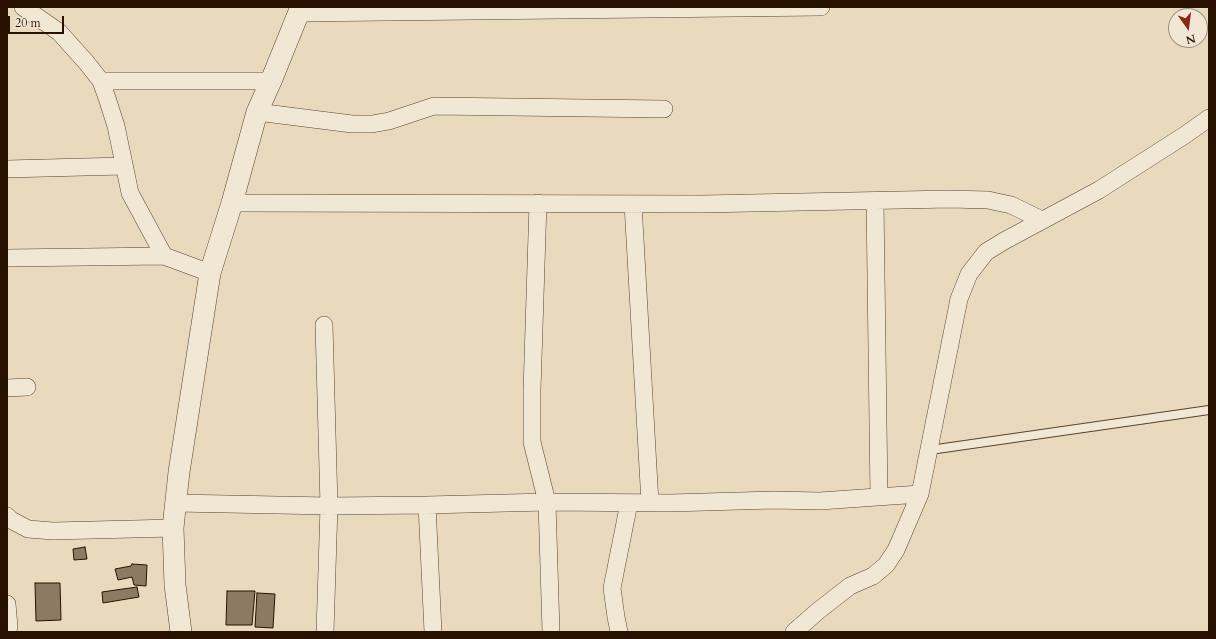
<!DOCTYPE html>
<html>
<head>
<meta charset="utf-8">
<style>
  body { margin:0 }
  #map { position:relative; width:1216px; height:639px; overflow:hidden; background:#e9dabe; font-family:Cardo,serif }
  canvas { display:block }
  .frame { position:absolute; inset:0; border:8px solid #291100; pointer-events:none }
  .north { position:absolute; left:1168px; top:8px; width:40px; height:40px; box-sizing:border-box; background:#f1e7d5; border:1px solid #a19180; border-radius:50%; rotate:166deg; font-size:11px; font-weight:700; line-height:16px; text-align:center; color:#291100 }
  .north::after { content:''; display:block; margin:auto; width:14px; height:18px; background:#8f2418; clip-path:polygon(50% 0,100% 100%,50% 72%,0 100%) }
  .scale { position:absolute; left:8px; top:16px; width:56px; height:18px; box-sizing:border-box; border:2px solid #291100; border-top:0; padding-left:5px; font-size:12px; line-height:14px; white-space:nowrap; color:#291100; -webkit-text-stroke:3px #f1e7d5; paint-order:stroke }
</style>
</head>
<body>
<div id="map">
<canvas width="1216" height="639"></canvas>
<div class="frame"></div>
<div class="north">N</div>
<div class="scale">20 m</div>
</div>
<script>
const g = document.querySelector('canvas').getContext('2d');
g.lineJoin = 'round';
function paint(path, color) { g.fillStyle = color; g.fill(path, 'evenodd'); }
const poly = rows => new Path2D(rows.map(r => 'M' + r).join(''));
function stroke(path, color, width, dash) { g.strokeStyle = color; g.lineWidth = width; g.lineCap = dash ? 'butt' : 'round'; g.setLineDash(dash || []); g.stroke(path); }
const building = poly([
  [85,547,87,559,74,560,73,549,85,547],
  [132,564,147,565,146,586,134,585,132,577,118,580,115,569,131,566,132,564],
  [35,583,60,583,61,620,36,621,35,583],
  [137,587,139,597,103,603,102,592,137,587],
  [227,591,255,591,252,625,226,625,227,591],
  [257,593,275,594,273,628,255,627,257,593]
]);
paint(building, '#8d7a63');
stroke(building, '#291100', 1);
const service = poly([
  [930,450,1209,410]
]);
const minor = poly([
  [23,7,59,32,86,62,101,81,107,98,116,126,130,193,164,256,210,273],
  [298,13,821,7],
  [101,81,271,81],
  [257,112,352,124,372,124,389,121,434,106,664,109],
  [7,169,123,166],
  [875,201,879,497],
  [232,203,702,204,950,199,988,200,1011,205,1042,220],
  [538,203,532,390,532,442,547,502,551,632],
  [633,204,650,503],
  [7,258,164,256],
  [324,325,329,506,325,632],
  [7,388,27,387],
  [176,503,329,506,427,505,547,502,670,503,774,500,820,501,920,494],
  [427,505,433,632],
  [7,516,11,520,28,529,53,531,173,528],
  [7,604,9,627],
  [619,632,616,617,612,588,629,503],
  [794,632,818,611,850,586,873,576,886,565,896,550,920,494,959,299,969,274,986,252,1004,241,1099,190,1185,135,1209,118]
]);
const tertiary = poly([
  [181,632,175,585,173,528,179,472,210,273,232,203,257,112,271,81,301,7]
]);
stroke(service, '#594330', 10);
stroke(minor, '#594330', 18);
stroke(tertiary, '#594330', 22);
stroke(service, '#f1e7d5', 8);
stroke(minor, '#f1e7d5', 17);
stroke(tertiary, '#f1e7d5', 21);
</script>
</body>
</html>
